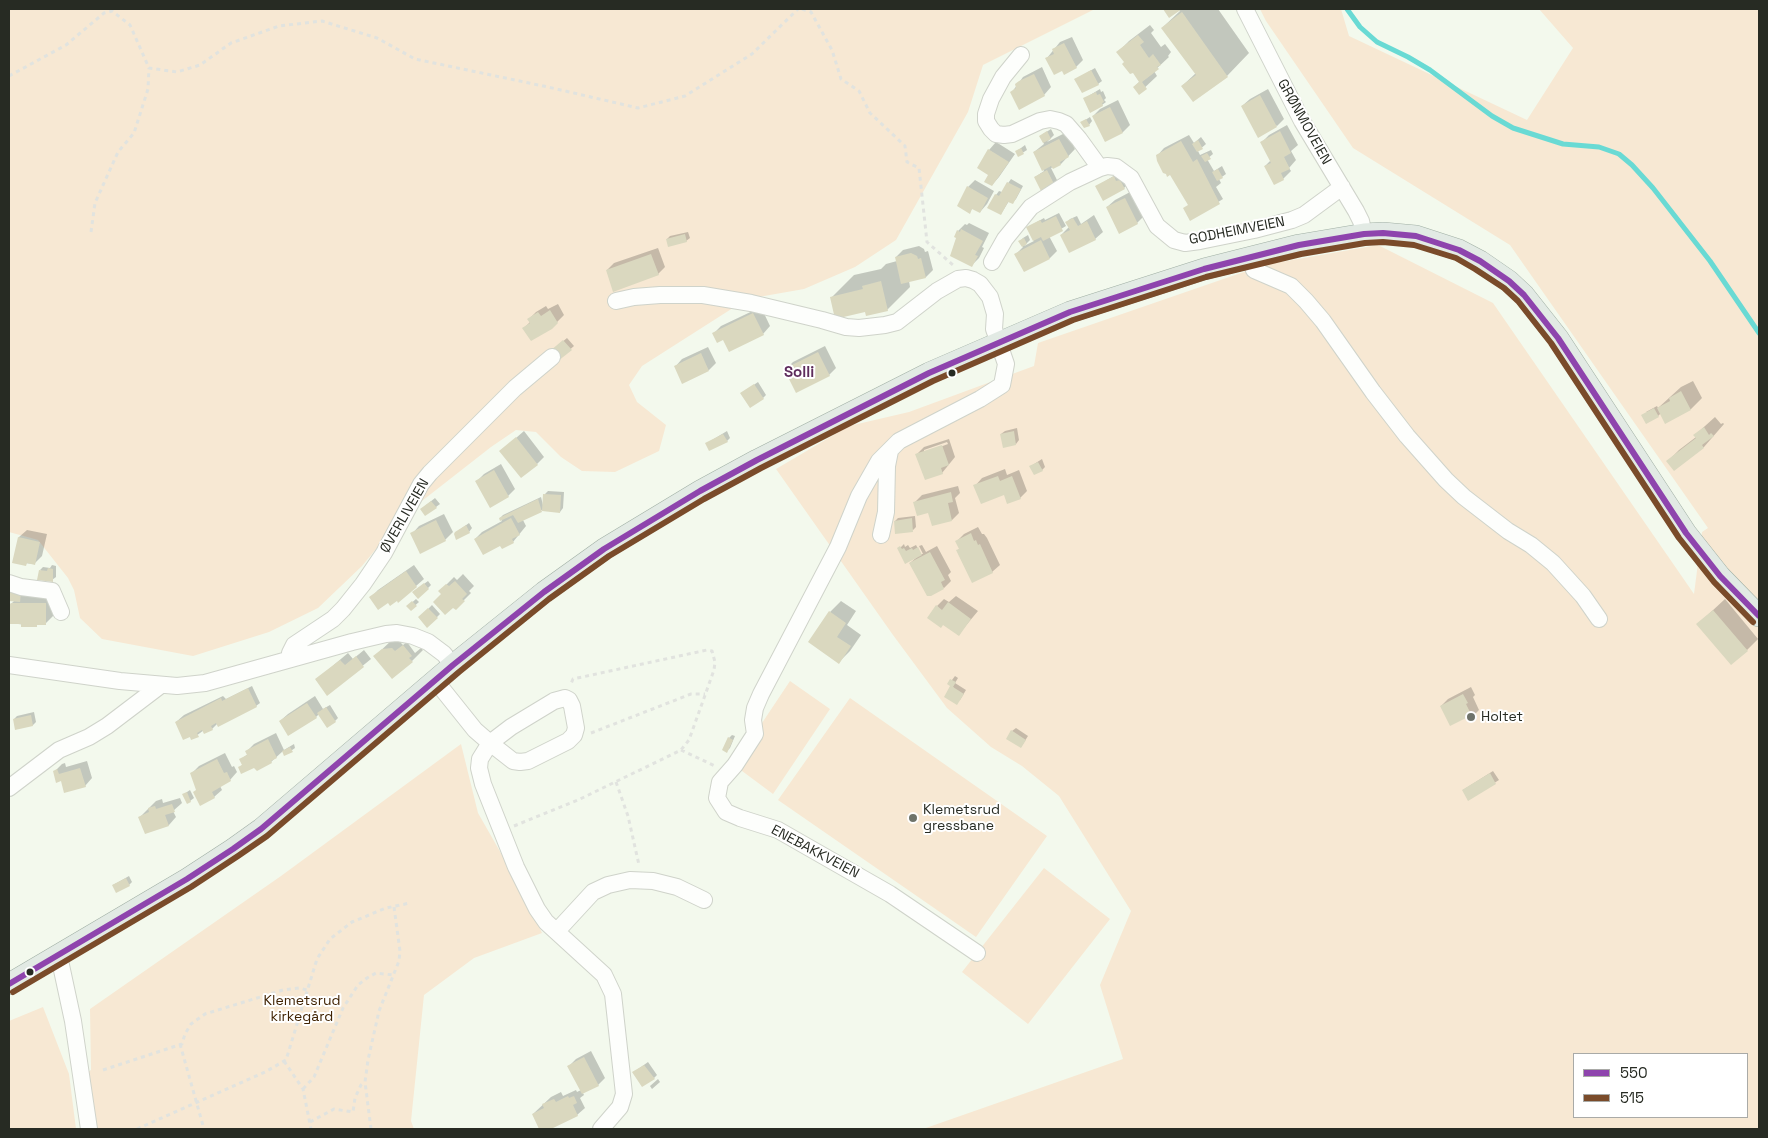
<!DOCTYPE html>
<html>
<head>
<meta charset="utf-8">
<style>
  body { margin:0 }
  #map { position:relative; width:1768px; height:1138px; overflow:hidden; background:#f3f9ed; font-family:"Space Grotesk",sans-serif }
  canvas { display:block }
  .frame { position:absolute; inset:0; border:10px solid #272b23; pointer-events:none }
  .legend { position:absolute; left:1573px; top:1053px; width:175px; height:65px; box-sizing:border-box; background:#fff; border:1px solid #a9aaa7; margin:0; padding:6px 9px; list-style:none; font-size:15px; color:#272b23 }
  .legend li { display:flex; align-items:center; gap:10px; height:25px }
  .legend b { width:25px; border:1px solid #a9aaa7 }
</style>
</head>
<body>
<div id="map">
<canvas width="1768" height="1138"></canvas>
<div class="frame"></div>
<ul class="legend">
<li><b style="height:6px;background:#8e44ad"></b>550</li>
<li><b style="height:6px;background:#7a4b2a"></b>515</li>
</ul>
</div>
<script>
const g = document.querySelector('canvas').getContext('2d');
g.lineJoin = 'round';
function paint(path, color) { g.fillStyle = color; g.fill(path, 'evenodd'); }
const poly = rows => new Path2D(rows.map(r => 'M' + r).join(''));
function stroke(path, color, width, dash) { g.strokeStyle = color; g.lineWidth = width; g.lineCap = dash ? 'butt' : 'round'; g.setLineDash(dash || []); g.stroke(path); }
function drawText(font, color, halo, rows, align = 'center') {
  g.font = font + ' "Space Grotesk",sans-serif'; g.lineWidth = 4; g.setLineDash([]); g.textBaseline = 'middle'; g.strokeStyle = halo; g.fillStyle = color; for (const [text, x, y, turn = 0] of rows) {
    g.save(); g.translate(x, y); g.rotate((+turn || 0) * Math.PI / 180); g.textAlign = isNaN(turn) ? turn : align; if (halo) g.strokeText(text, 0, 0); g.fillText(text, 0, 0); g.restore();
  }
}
paint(poly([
  [9,9,1095,9,983,65,968,112,896,240,855,267,804,289,747,299,642,366,629,385,637,402,666,425,659,451,615,472,582,471,561,457,536,432,516,430,491,447,404,515,362,566,318,608,269,632,193,656,102,639,80,618,74,590,68,578,38,540,9,532],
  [1260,9,1341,9,1349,36,1527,120,1573,48,1539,9,1759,9,1759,1129,923,1129,1123,1059,1100,985,1131,911,1059,796,1022,766,991,747,947,708,893,635,776,469,849,426,909,412,1034,366,1038,343,1264,265,1378,245,1493,303,1694,594,1702,532,1708,528,1510,245,1353,148,1266,21],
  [1574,1054,1747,1054,1747,1117,1574,1117],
  [790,681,830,709,773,794,734,765],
  [850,698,1047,836,976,937,778,800],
  [461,744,478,813,518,883,542,933,474,958,424,995,411,1121,414,1129,95,1129,88,1072,91,1070,90,1009,281,876],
  [1044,868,1110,919,1028,1024,962,972],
  [43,1007,69,1074,76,1129,9,1129,9,1021]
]), '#f7e8d3');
paint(poly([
  [1165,9,1218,9,1249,53,1227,76,1182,86,1196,73,1162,28,1180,11,1179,10,1169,16],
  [1150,25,1154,30,1151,33,1161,47,1165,44,1171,52,1168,56,1169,57,1154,71,1157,76,1139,93,1134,87,1140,81,1118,52,1129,41],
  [1072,37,1083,60,1076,67,1047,58,1060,42],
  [1042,67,1051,87,1044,95,1012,92,1023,77],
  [1095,68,1102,81,1098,84,1076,79],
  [1100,89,1101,92,1103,91,1106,98,1104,100,1106,102,1102,105,1085,98],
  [1268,89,1284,119,1277,126,1242,106,1250,99],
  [1118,100,1130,125,1123,132,1105,141,1093,116,1100,109],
  [1090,117,1092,121,1089,125,1082,122],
  [1287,125,1298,145,1291,151,1296,160,1289,168,1291,171,1283,179,1274,184,1265,166,1271,160,1262,142,1269,135],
  [1051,129,1054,135,1047,142,1067,132,1075,149,1061,164,1051,168,1057,180,1054,183,1035,177,1044,171,1034,152,1044,144,1040,136],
  [1189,135,1194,143,1201,137,1206,144,1198,151,1200,155,1211,150,1213,154,1207,159,1214,171,1222,166,1226,174,1219,179,1221,183,1216,187,1223,199,1191,219,1189,204,1171,173,1157,156,1164,148],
  [996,142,1015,154,999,177,992,185,989,150],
  [1025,145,1027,150,1019,155,1017,151],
  [1117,174,1127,185,1124,188,1097,186],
  [1011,179,1023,186,1016,199,1012,203,1009,201,1001,214,996,195,999,191,1002,192],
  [975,180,994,191,987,204,980,212,973,208,969,212,968,187],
  [1132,191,1144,216,1137,223,1107,207,1115,200],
  [1059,213,1066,226,1049,236,1057,251,1050,258,1024,271,1016,254,1023,247,1020,241,1023,238,1028,235,1030,240,1024,246,1034,241,1028,227,1044,218,1045,220],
  [1094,215,1103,232,1095,239,1061,235,1069,227,1067,222,1070,219,1077,216,1081,224],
  [969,223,989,233,982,247,984,248,979,258,972,265,958,231,965,224,967,225],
  [688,232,690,238,686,241,667,239,670,236],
  [919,246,924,249,925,252,928,251,933,270,926,277,909,281,910,287,887,310,866,311,831,298,854,275,881,269,886,264,897,261,896,257,903,250],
  [658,248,665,267,658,274,607,270,614,263],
  [558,304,564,315,557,322,524,328,530,322,529,319,536,312,546,306,548,309],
  [761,307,770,326,763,334,714,333,721,326],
  [567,338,574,346,559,359,555,348],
  [825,346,836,368,829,375,786,369,793,362],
  [708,347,716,363,709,370,675,367,682,359],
  [1693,381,1702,398,1691,409,1665,422,1661,413,1658,416,1646,412,1657,406,1658,408,1681,387],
  [758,382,766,395,763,398,742,393],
  [1715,417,1721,424,1723,423,1724,424,1704,447,1674,469,1668,461,1679,450,1696,437,1695,435],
  [1017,428,1019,440,1016,444,1001,434,1005,431],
  [524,431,544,457,537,464,501,451],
  [727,431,730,438,727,441,707,443],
  [949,439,955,457,942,473,917,454,924,447],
  [947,442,948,444,924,453,924,450],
  [1042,459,1045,467,1042,470,1031,466],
  [501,464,515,489,508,496,477,481,484,474],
  [1005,469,1007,475,1019,470,1027,491,1020,498,975,486,982,478],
  [958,486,960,493,955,498,959,513,952,520,929,511,915,502,922,495],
  [548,491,564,492,563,508,560,512,542,510,523,520,526,526,513,542,501,544,475,539,482,532,502,521,500,518,503,515,541,497,543,505,545,494],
  [435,498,440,504,436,507,425,506],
  [444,514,453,532,445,540,412,534,419,526],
  [915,516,916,527,913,530,895,521,898,518],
  [469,523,472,528,469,532,458,531],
  [978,527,982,534,984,534,987,538,1000,565,992,572,957,551,960,548,957,541,964,534],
  [27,530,47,534,42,556,34,564,14,562,19,537],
  [904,544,905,547,908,545,910,548,916,545,921,554,923,554,919,546,922,545,926,552,937,546,951,572,948,575,951,581,944,588,910,563,917,557,899,549],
  [52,565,56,566,56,577,52,580,40,570,43,567,50,568],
  [414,565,424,579,416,586,397,600,388,602,371,597,378,590],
  [463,574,474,586,469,591,471,593,456,608,440,591,454,577,457,580],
  [428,581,431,585,428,588,417,589],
  [24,589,23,596,53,596,53,616,46,623,39,623,36,626,9,623,10,605,14,601,9,600,9,591],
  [956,596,978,611,958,635,937,606,944,599,949,602],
  [416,599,419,602,411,609,408,606],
  [1725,599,1758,639,1747,650,1698,624],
  [841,601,856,611,847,625,861,635,850,651,839,662,830,612],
  [432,605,440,614,428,626,420,617],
  [394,638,405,639,401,643,403,645,407,642,415,653,421,648,423,650,412,661,375,656],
  [364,650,371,659,328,694,316,680,348,653,353,659],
  [955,676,958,678,955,683,966,690,960,700,952,685,949,684],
  [252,686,260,703,256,706,218,723,212,729,204,730,192,739,176,722,184,715,223,696,226,699],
  [1471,687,1475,695,1473,697,1479,710,1472,717,1466,716,1441,706,1448,699],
  [315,696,323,709,330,705,338,718,335,721,327,726,319,714,316,717,280,721,288,714],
  [34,712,36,722,33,725,16,729,14,719,17,716],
  [1016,728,1028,736,1021,747,1012,731],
  [276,733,284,750,294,744,295,748,285,755,283,751,271,762,256,767,240,767,243,764,241,759,248,754,247,751,254,744],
  [732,735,735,736,730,748,727,751,729,738],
  [225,753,232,767,234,766,237,772,230,780,220,786,222,790,214,797,192,773,199,766],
  [87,761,92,778,85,786,62,780,55,771,62,764,65,763,66,767],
  [1493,771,1499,780,1469,799,1463,790],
  [190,790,194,798,190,801,184,794],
  [180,798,182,803,173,811,176,817,169,825,146,832,140,817,156,801,162,799,163,803],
  [129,876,132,882,129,885,113,885],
  [591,1051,605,1078,598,1085,583,1093,584,1095,580,1098,585,1108,577,1115,548,1129,540,1129,533,1114,551,1097,561,1092,563,1096,576,1090,577,1092,581,1090,569,1066,576,1059],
  [648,1062,657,1075,654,1078,634,1072],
  [658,1079,660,1082,652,1089,650,1086]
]), '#0003');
stroke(poly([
  [1347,9,1360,27,1377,42,1408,57,1430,70,1492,116,1513,128,1563,144,1599,147,1619,154,1632,165,1653,188,1710,261,1759,333]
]), '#69dad4', 5);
paint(poly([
  [1163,9,1182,9,1169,18],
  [1182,12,1228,77,1193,102,1181,86,1196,75,1161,28],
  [1138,35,1144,42,1140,45,1149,58,1153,54,1161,65,1157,67,1159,69,1142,82,1147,89,1139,95,1133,87,1139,82,1133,73,1130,74,1122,64,1124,62,1116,52],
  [1064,43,1077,68,1064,75,1062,71,1054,75,1045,58,1054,54,1052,49],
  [1091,70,1099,85,1082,93,1074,79],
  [1034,74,1045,96,1019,110,1010,92,1016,88,1015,84,1019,81],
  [1096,92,1097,95,1100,94,1104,102,1102,103,1103,106,1090,113,1083,98],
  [1260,95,1277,127,1258,138,1241,106],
  [1110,107,1123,133,1105,142,1092,116],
  [1086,119,1090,126,1084,128,1080,122],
  [1047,131,1051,139,1043,143,1039,136],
  [1280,131,1291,153,1284,157,1290,169,1281,173,1284,180,1274,185,1264,166,1271,163,1260,142],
  [1059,139,1069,157,1060,162,1061,165,1053,169,1051,166,1042,171,1033,152],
  [1198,140,1203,149,1197,152,1192,144],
  [1181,141,1193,162,1197,159,1220,204,1190,221,1183,208,1188,205,1170,175,1167,177,1166,174,1163,173,1157,161,1156,155],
  [1021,148,1024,154,1018,157,1015,151],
  [988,149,1009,162,992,186,984,182,988,175,977,168],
  [1207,153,1211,159,1205,162,1201,156],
  [1218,169,1223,178,1217,181,1212,172],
  [1047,170,1054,184,1041,191,1034,177],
  [1114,176,1116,181,1120,180,1125,189,1103,201,1095,186],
  [1007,182,1021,189,1013,204,1008,202,1001,215,987,208,995,194,999,196],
  [967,186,988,198,980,213,972,209,970,214,957,206],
  [1125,198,1138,224,1119,234,1106,207],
  [1056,216,1063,231,1043,241,1041,237,1033,241,1026,227,1040,220,1042,223],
  [1073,218,1078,226,1087,221,1096,240,1069,253,1060,235,1070,230,1065,222],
  [961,229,983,241,975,255,978,256,972,267,950,256,956,238,954,237,957,230,960,232],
  [685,234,687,242,668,247,666,239],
  [1024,238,1027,244,1022,247,1018,241],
  [1041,240,1050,259,1024,272,1014,254],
  [911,253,917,256,918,259,921,258,926,278,901,284,895,257],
  [651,254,659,275,613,292,606,270],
  [881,281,888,311,866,316,865,312,835,319,830,297,863,289,862,286],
  [550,310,558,323,552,329,531,341,522,328,530,323,527,319,538,312,541,316],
  [753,313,764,335,729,352,723,340,717,343,712,333],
  [563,340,572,350,558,361,550,351],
  [818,352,830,376,796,393,784,369],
  [701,353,709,371,682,384,674,366],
  [754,384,764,399,750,408,740,393],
  [1681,391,1691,410,1665,424,1657,408,1670,401,1669,398],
  [1654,408,1659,417,1646,424,1641,415],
  [1704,427,1709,435,1711,433,1714,436,1702,445,1704,448,1674,471,1666,461,1696,438,1693,435],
  [1014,431,1016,445,1003,448,1000,434],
  [723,434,728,442,709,451,705,443],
  [516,437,538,465,521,478,499,451],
  [942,445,949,465,941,468,943,474,925,480,915,454],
  [1038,462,1043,471,1034,475,1029,466],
  [494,470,509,497,490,508,475,481],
  [998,476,1000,481,1012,476,1021,499,1007,504,1004,495,981,504,973,485],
  [951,492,953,502,948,503,952,521,932,526,928,513,917,516,913,502],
  [543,494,561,495,560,513,542,511],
  [538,499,542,512,518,523,513,515,500,521,499,518],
  [431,501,437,508,425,516,420,509],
  [511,518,520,535,512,539,514,543,502,549,500,546,483,555,474,539],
  [912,518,913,532,895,534,894,521],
  [436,520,446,541,420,554,410,533],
  [466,525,470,533,456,540,454,534,455,532],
  [971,533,974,541,976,540,978,545,980,544,993,573,972,583,956,550,959,549,955,541],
  [18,537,40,542,35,565,27,563,26,566,12,563],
  [900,546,902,549,904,548,906,551,912,548,913,550,918,547,922,555,905,564,897,548],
  [930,552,945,580,941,582,944,589,931,596,927,596,909,563],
  [48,568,53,569,53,582,37,580,39,570,47,571],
  [406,571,417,587,398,603,397,601,390,606,388,603,378,610,369,597],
  [455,581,467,594,462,599,465,601,456,610,453,608,445,615,433,602,441,594,438,591,446,584,449,586],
  [424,583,429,589,418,599,412,592],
  [9,591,21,592,20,602,9,601],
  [412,601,417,606,411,611,406,606],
  [948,602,971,619,959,636,943,625,941,628,927,618,936,605,942,610],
  [12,603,46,603,46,625,37,625,37,627,21,627,21,624,9,624,9,604],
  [428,608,438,618,427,628,418,617],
  [1713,610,1748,651,1731,665,1696,624],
  [829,611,846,623,837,637,851,646,839,664,808,642],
  [403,645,412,656,409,658,413,662,392,679,373,656,382,649,392,648,395,651],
  [356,656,364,667,327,696,315,679,340,660,345,665],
  [950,679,956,682,953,687,964,694,957,705,944,697,950,686,947,684],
  [248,688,257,707,218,727,216,723,211,726,213,730,204,734,202,730,197,733,199,737,191,740,190,737,183,740,175,722,221,698,222,701],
  [1463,694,1468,703,1466,704,1473,718,1467,721,1466,718,1450,726,1440,706],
  [307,703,317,718,288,736,279,721],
  [326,707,336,722,327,728,317,713],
  [31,715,33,726,15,730,13,719],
  [1011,730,1026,740,1021,748,1006,739],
  [728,737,733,740,727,753,722,750],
  [268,739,277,758,271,761,272,763,257,771,254,768,241,774,238,767,242,765,239,759,247,755,245,751],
  [290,747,293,752,284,756,282,751],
  [217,759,224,773,227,772,231,781,212,792,215,798,200,806,193,792,196,790,190,773],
  [80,768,86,787,64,793,61,781,56,783,53,771,57,769,59,774],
  [1490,773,1496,784,1468,801,1462,790],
  [187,792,191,802,187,804,182,794],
  [172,804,175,812,165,815,169,826,145,834,138,817,149,812,148,808,155,806,156,809],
  [126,878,130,886,116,893,112,885],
  [584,1057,599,1086,582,1094,567,1066],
  [644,1065,655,1079,642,1087,632,1072],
  [568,1096,569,1098,574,1096,577,1103,573,1105,578,1116,551,1129,539,1129,532,1114,544,1108,542,1104,554,1099,556,1102]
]), '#dad8bf');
const minor = poly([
  [1245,9,1302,121,1356,211,1361,221,1364,234],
  [1021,55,1003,77,991,99,986,114,986,121,991,129,996,134,1004,135,1012,134,1040,121,1050,119,1059,121,1066,124,1079,139,1100,168,1107,166,1116,167,1131,178,1157,226,1174,240,1185,243,1200,241,1254,230,1292,220,1304,215,1342,187],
  [1249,257,1254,270,1291,286,1306,301,1323,321,1373,392,1407,436,1446,480,1464,497,1508,531,1531,545,1553,563,1583,596,1599,619],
  [992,262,1005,239,1031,207,1070,182,1100,168],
  [616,301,634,297,660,295,703,295,751,303,822,320,846,327,859,328,885,325,897,322,937,291,958,279,966,278,973,280,980,284,990,297,995,314,994,329,1006,364,1002,385,980,399,899,441,879,461,859,496,838,547,761,694,755,708,753,720,755,734,735,765,720,782,717,798,726,812,740,818,778,830,890,894,977,953],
  [881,535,886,512,887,466,890,451],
  [9,583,21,587,52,591,61,612],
  [291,659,290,653,294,645,333,619,343,609,363,584,384,553,421,484,430,473,515,388,552,357],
  [9,665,120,681,177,686,205,683,352,642,386,634,397,633,413,636,428,642,444,654,453,665],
  [435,680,475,730,490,743,513,761,520,762,528,761,568,741,574,735,576,728,572,706,569,700,565,698,554,701,511,727,490,743,480,759,479,768,483,784,516,867,537,909,546,922,604,975,613,994,624,1094,620,1107,601,1129],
  [9,788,59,750,89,737,107,726,161,685],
  [557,931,593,892,608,885,630,880,653,881,677,887,704,900],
  [59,956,73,1021,89,1129]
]);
const major = poly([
  [9,984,187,879,233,849,261,829,453,665,544,592,604,549,700,491,757,460,929,373,1070,312,1204,269,1299,245,1364,234,1383,233,1416,236,1459,250,1480,261,1509,281,1524,295,1558,338,1686,533,1720,576,1759,616]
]);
stroke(minor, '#cfd3ca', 18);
stroke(major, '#a0afa4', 22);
stroke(poly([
  [802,9,811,12,832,50,841,79,859,91,870,113,905,146,907,162,919,168,927,242,953,265],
  [9,76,66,45,104,13,112,11,130,25,149,68,177,72,200,65,231,43,279,26,322,21,377,38,415,59,548,87,638,108,685,96,752,54,798,9],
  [9,213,10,213],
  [91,232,95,203,118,152,134,133,148,89,149,68],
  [591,733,691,694,705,694],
  [681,750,715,766],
  [616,782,628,816,639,865],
  [514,826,578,800,681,750,689,740,714,670,715,662,712,651,707,650,573,679,570,686],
  [180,1044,204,1129],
  [284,1061,303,1089,311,1129],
  [103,1070,182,1044,185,1034,191,1024,205,1014,283,990,299,988,307,990],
  [303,1089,314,1077,343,1008,358,985,367,978,376,973,393,975],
  [310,1122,334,1109,353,1112,355,1098,361,1085,365,1082],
  [137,1129,265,1072,286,1060,317,959,330,939,352,922,386,908,410,903],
  [371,1129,365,1082,368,1060,379,1011,399,961,400,951,394,907]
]), '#e1e3df', 3, [4, 4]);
stroke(minor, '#fdfefc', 16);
stroke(major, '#e2eae4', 21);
stroke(poly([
  [9,984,187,879,233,849,261,829,453,665,544,592,604,549,700,491,757,460,929,373,1070,312,1204,269,1299,245,1364,234,1383,233,1416,236,1459,250,1480,261,1509,281,1524,295,1558,338,1686,533,1720,576,1759,616]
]), '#8e44ad', 6);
stroke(poly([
  [13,992,191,887,238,856,267,836,459,672,549,599,609,556,704,499,761,468,933,381,1073,320,1206,277,1301,254,1365,243,1383,242,1414,245,1456,258,1475,269,1504,288,1518,301,1551,343,1679,538,1714,582,1753,622]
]), '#7a4b2a', 6);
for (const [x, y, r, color] of [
  [952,373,4.5,"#272b23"],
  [1471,717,5,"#6e736a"],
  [913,818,5,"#6e736a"],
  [30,972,4.5,"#272b23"]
]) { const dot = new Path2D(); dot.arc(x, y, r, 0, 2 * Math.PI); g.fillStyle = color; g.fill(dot); stroke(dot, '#fff', 2); }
drawText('14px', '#272b23', '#fff', [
  ["GRØNMOVEIEN",1304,122,61],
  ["GODHEIMVEIEN",1237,231,-11],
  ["ØVERLIVEIEN",405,516,-60],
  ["ENEBAKKVEIEN",815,852,28]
]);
drawText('14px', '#272b23', '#fff', [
  ["Holtet",1481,717],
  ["Klemetsrud",923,810],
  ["gressbane",923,826]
], 'left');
drawText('14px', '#402303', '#fff', [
  ["Klemetsrud",302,1001],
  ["kirkegård",302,1017]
]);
drawText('bold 15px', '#5e2c5c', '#fff', [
  ["Solli",799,373]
]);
</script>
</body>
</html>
